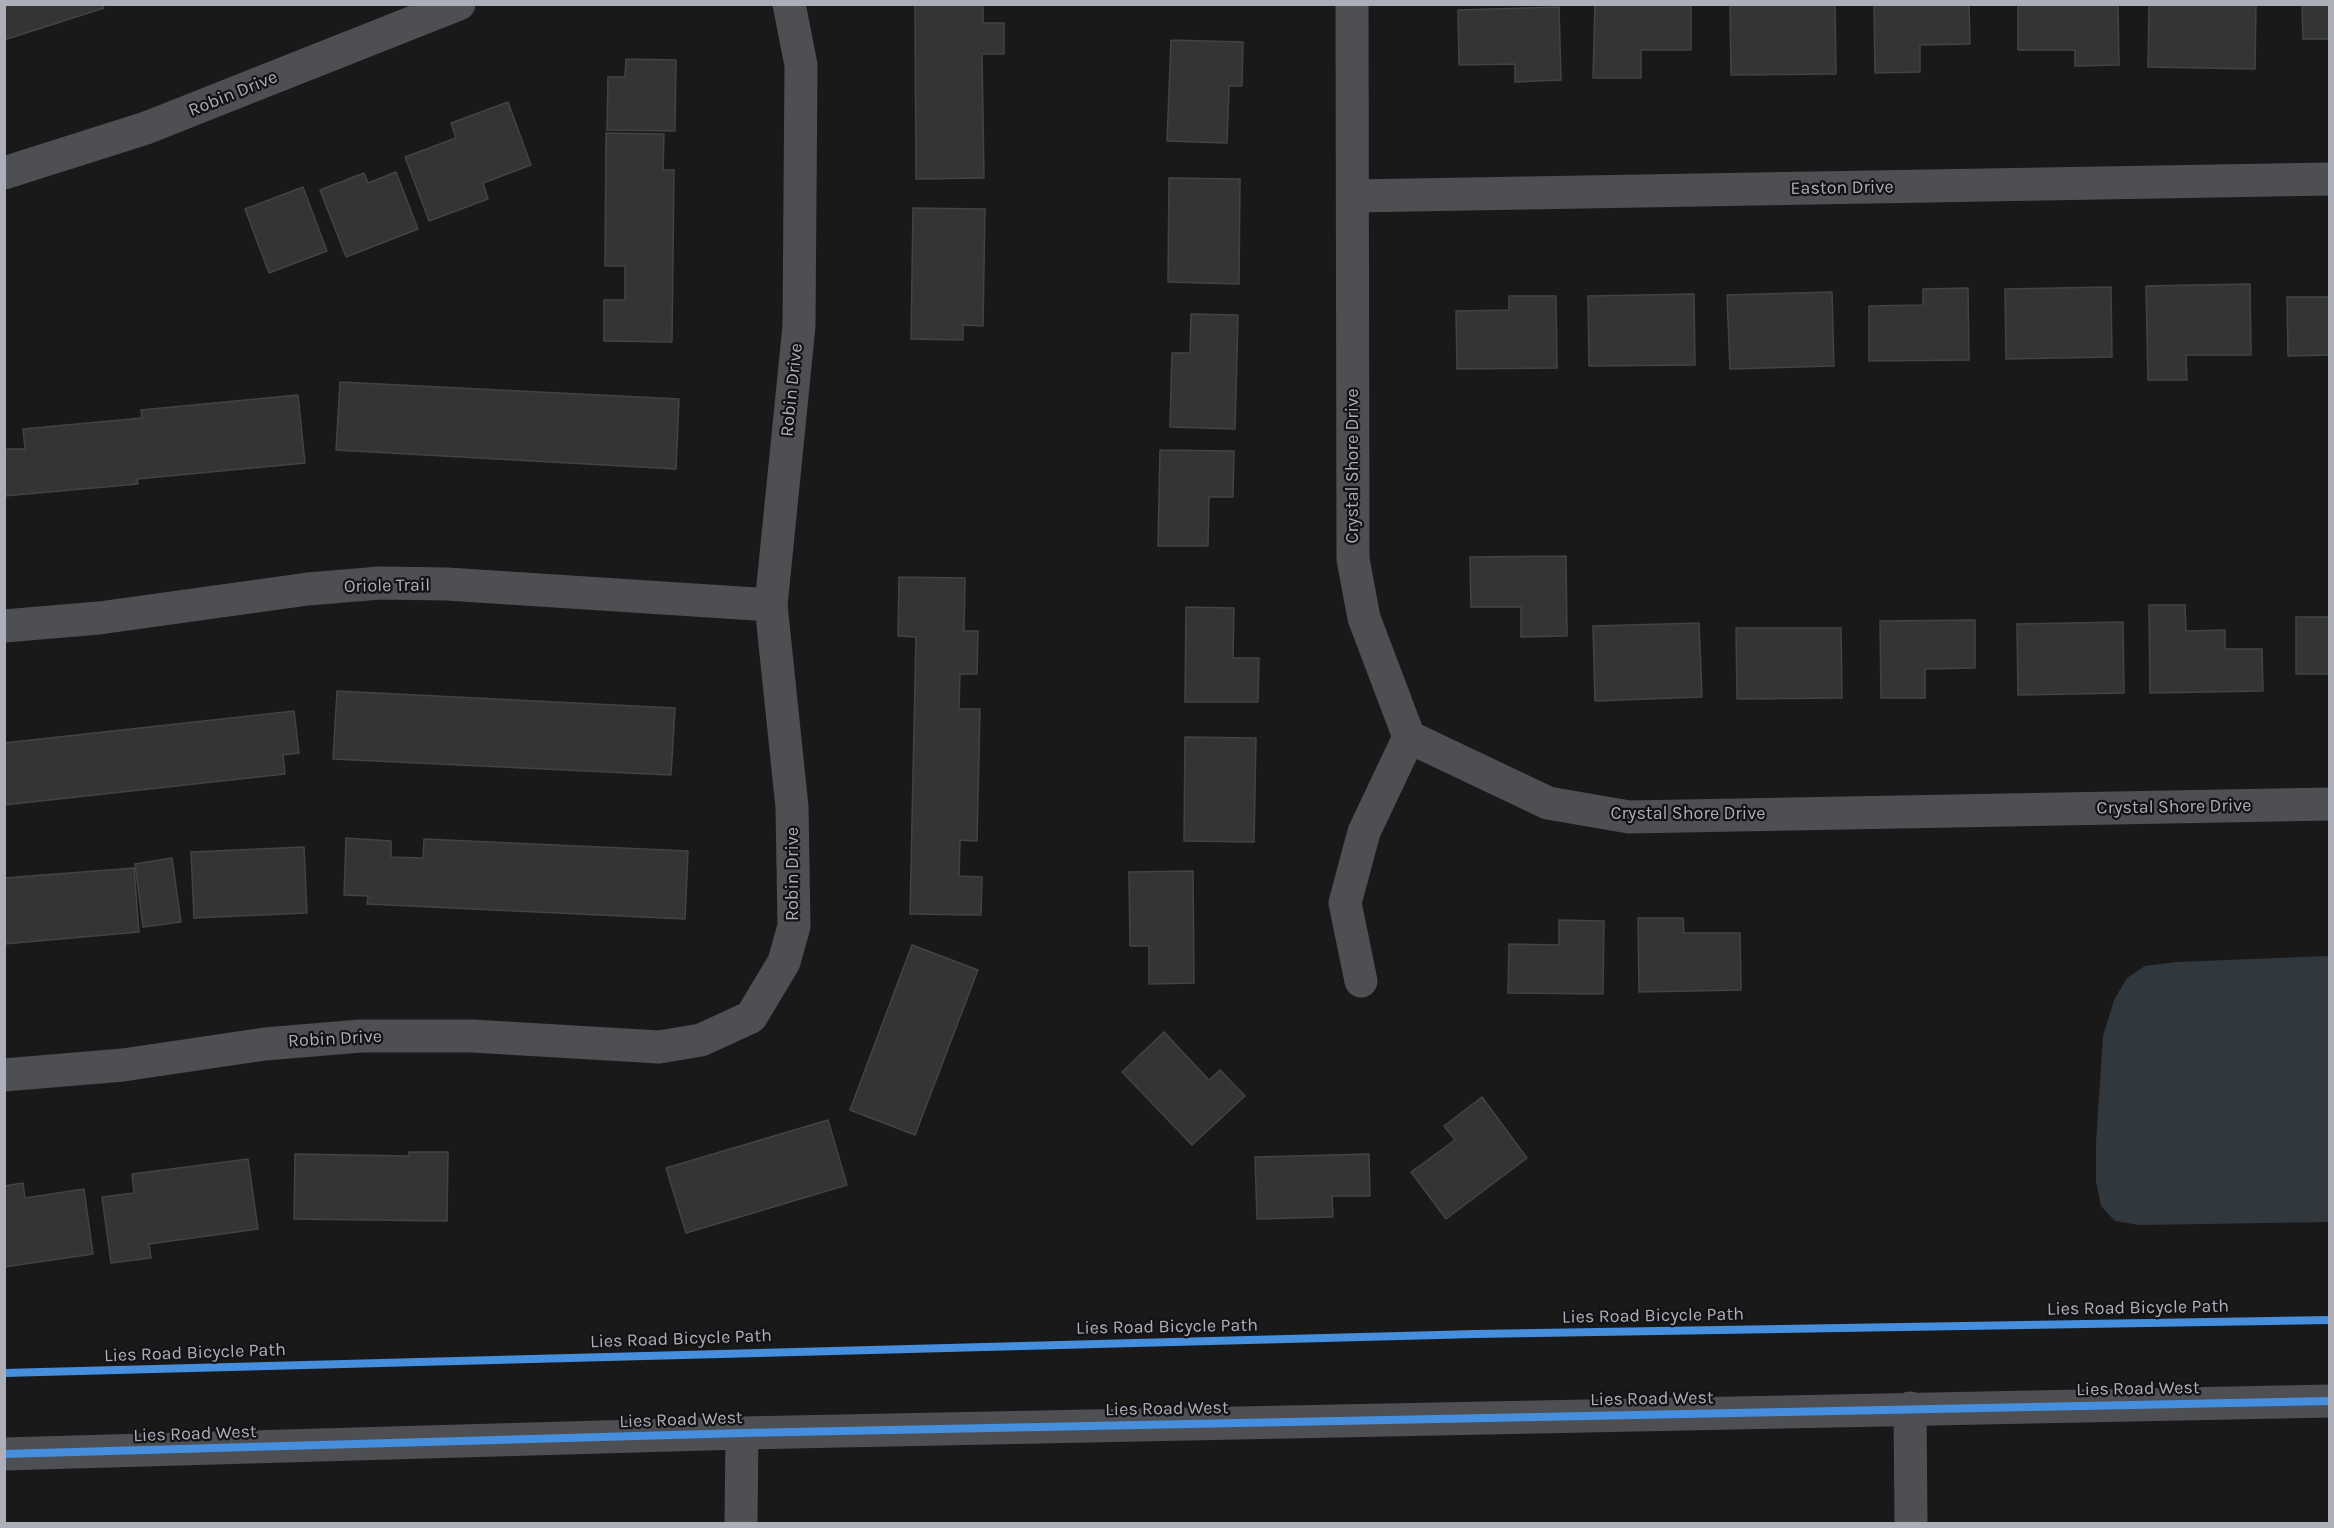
<!DOCTYPE html>
<html>
<head>
<meta charset="utf-8">
<style>
  body { margin:0 }
  #map { position:relative; width:2334px; height:1528px; overflow:hidden; background:#191919; font-family:Karla,sans-serif }
  canvas { display:block }
  .frame { position:absolute; inset:0; border:6px solid #acafb9; pointer-events:none }
</style>
</head>
<body>
<div id="map">
<canvas width="2334" height="1528"></canvas>
<div class="frame"></div>
</div>
<script>
const g = document.querySelector('canvas').getContext('2d');
g.lineJoin = 'round';
function paint(path, color) { g.fillStyle = color; g.fill(path, 'evenodd'); }
const poly = rows => new Path2D(rows.map(r => 'M' + r).join(''));
function stroke(path, color, width, dash) { g.strokeStyle = color; g.lineWidth = width; g.lineCap = dash ? 'butt' : 'round'; g.setLineDash(dash || []); g.stroke(path); }
function drawText(font, color, halo, rows, align = 'center') {
  g.font = font + ' Karla,sans-serif'; g.lineWidth = 4.5; g.setLineDash([]); g.textBaseline = 'middle'; g.strokeStyle = halo; g.fillStyle = color; for (const [text, x, y, turn = 0] of rows) {
    g.save(); g.translate(x, y); g.rotate((+turn || 0) * Math.PI / 180); g.textAlign = isNaN(turn) ? turn : align; if (halo) g.strokeText(text, 0, 0); g.fillText(text, 0, 0); g.restore();
  }
}
paint(poly([
  [2329,956,2329,1222,2139,1225,2115,1221,2101,1206,2096,1181,2096,1143,2103,1036,2114,1000,2127,978,2145,966,2177,962]
]), '#30383e');
const building = poly([
  [4,4,102,4,104,8,4,40,4,4],
  [915,4,983,4,983,23,1004,23,1004,54,982,54,984,178,916,179,915,4],
  [1595,4,1691,4,1691,50,1641,50,1641,78,1593,78,1595,4],
  [1835,4,1836,74,1731,75,1730,5,1835,4],
  [1874,4,1969,4,1970,44,1920,45,1920,72,1875,73,1874,4],
  [2018,4,2118,4,2119,65,2075,66,2075,50,2018,50,2018,4],
  [2149,4,2256,4,2255,69,2148,67,2149,4],
  [2302,4,2330,4,2330,39,2303,39,2302,4],
  [1559,7,1561,80,1515,82,1515,64,1459,65,1458,10,1559,7],
  [1171,40,1243,42,1242,86,1229,86,1227,143,1167,141,1171,40],
  [626,59,676,60,675,131,607,130,608,77,625,77,626,59],
  [508,102,531,165,483,183,488,199,429,221,405,157,456,138,451,123,508,102],
  [606,133,664,134,663,170,674,170,672,342,604,341,604,300,625,300,625,266,605,266,606,133],
  [396,172,418,229,346,257,320,190,364,173,368,183,396,172],
  [1169,178,1240,179,1239,284,1168,282,1169,178],
  [303,187,327,251,269,273,245,209,303,187],
  [913,208,985,209,983,326,963,325,963,340,911,339,913,208],
  [2250,284,2251,355,2186,355,2187,380,2148,380,2146,286,2250,284],
  [2111,287,2112,357,2006,359,2005,289,2111,287],
  [1968,288,1969,360,1869,361,1869,306,1923,305,1923,289,1968,288],
  [1832,292,1834,366,1730,369,1727,295,1832,292],
  [1694,294,1695,365,1589,366,1588,296,1694,294],
  [1509,296,1556,296,1557,368,1457,369,1456,311,1509,310,1509,296],
  [2287,297,2330,297,2330,355,2288,356,2287,297],
  [1191,314,1238,315,1235,429,1170,427,1172,353,1190,353,1191,314],
  [340,382,679,399,676,469,336,450,340,382],
  [298,395,305,463,137,479,138,484,4,496,4,449,25,449,23,429,142,418,141,410,298,395],
  [1160,450,1234,451,1233,497,1209,497,1208,546,1158,546,1160,450],
  [1566,556,1567,636,1521,637,1521,607,1471,607,1470,557,1566,556],
  [899,577,965,578,964,631,978,631,977,674,960,674,959,709,980,709,977,841,960,840,959,876,982,877,981,915,910,914,916,637,898,636,899,577],
  [2149,605,2185,605,2186,631,2225,630,2225,649,2262,649,2263,691,2150,693,2149,605],
  [1186,607,1234,608,1233,658,1259,658,1258,702,1185,702,1186,607],
  [2296,617,2330,617,2330,674,2296,674,2296,617],
  [1975,620,1975,668,1925,669,1925,698,1881,698,1880,621,1975,620],
  [2123,622,2124,693,2018,695,2017,624,2123,622],
  [1699,623,1702,697,1595,701,1593,626,1699,623],
  [1736,628,1841,628,1842,698,1737,699,1736,628],
  [337,691,675,708,671,775,333,759,337,691],
  [294,711,299,753,283,755,285,774,4,805,4,743,294,711],
  [1185,737,1256,738,1254,842,1184,841,1185,737],
  [346,838,391,841,391,857,423,858,424,839,688,851,685,919,367,904,368,896,344,895,346,838],
  [304,847,307,913,194,918,191,852,304,847],
  [172,858,181,922,143,927,135,864,172,858],
  [134,868,139,932,4,944,4,878,134,868],
  [1193,871,1194,983,1149,984,1149,946,1130,946,1129,872,1193,871],
  [1638,918,1683,918,1684,933,1740,933,1741,990,1639,992,1638,918],
  [1559,920,1604,921,1603,994,1508,993,1509,944,1559,945,1559,920],
  [912,945,978,970,915,1135,850,1110,912,945],
  [1164,1032,1209,1080,1220,1070,1245,1096,1192,1145,1122,1072,1164,1032],
  [1482,1097,1527,1158,1446,1219,1411,1172,1455,1140,1444,1126,1482,1097],
  [828,1120,847,1185,686,1233,666,1168,828,1120],
  [409,1152,448,1152,447,1221,294,1219,295,1154,409,1156,409,1152],
  [1369,1154,1370,1196,1332,1196,1333,1217,1257,1219,1255,1157,1369,1154],
  [248,1159,258,1229,149,1244,151,1258,111,1263,102,1197,134,1193,132,1174,248,1159],
  [23,1183,25,1198,84,1189,93,1254,4,1267,4,1186,23,1183]
]);
paint(building, '#343434');
stroke(building, '#424345', 1.5);
stroke(poly([
  [1352,4,1353,559,1364,618,1409,737,1548,803,1629,817,2330,804],
  [4,173,146,128,459,4],
  [1354,196,2330,179],
  [4,626,99,618,308,589,380,583,447,584,771,605],
  [1361,981,1345,903,1364,832,1409,737],
  [4,1075,123,1065,265,1044,361,1036,472,1036,659,1047,701,1040,751,1017,784,962,794,926,792,807,771,605,799,326,801,65,789,4],
  [1910,1408,1911,1524],
  [4,1454,742,1433,2330,1401],
  [741,1524,742,1433]
]), '#4e4f52', 33);
stroke(poly([
  [4,1373,1475,1334,2330,1320],
  [4,1454,742,1433,2330,1401]
]), '#468fdf', 8);
drawText('18px', '#acafb9', '#131315', [
  ["Robin Drive",233,94,-22],
  ["Easton Drive",1842,188,-1],
  ["Robin Drive",792,390,-84],
  ["Crystal Shore Drive",1353,466,-90],
  ["Oriole Trail",387,586,-1],
  ["Crystal Shore Drive",2174,807,-1],
  ["Crystal Shore Drive",1688,814],
  ["Robin Drive",793,874,-90],
  ["Robin Drive",335,1039,-3],
  ["Lies Road Bicycle Path",2138,1308,-1],
  ["Lies Road Bicycle Path",1653,1316,-1],
  ["Lies Road Bicycle Path",1167,1327,-1],
  ["Lies Road Bicycle Path",681,1339,-2],
  ["Lies Road Bicycle Path",195,1353,-2],
  ["Lies Road West",2138,1389,-1],
  ["Lies Road West",1652,1399,-1],
  ["Lies Road West",1167,1409,-1],
  ["Lies Road West",681,1420,-2],
  ["Lies Road West",195,1434,-2]
]);
</script>
</body>
</html>
